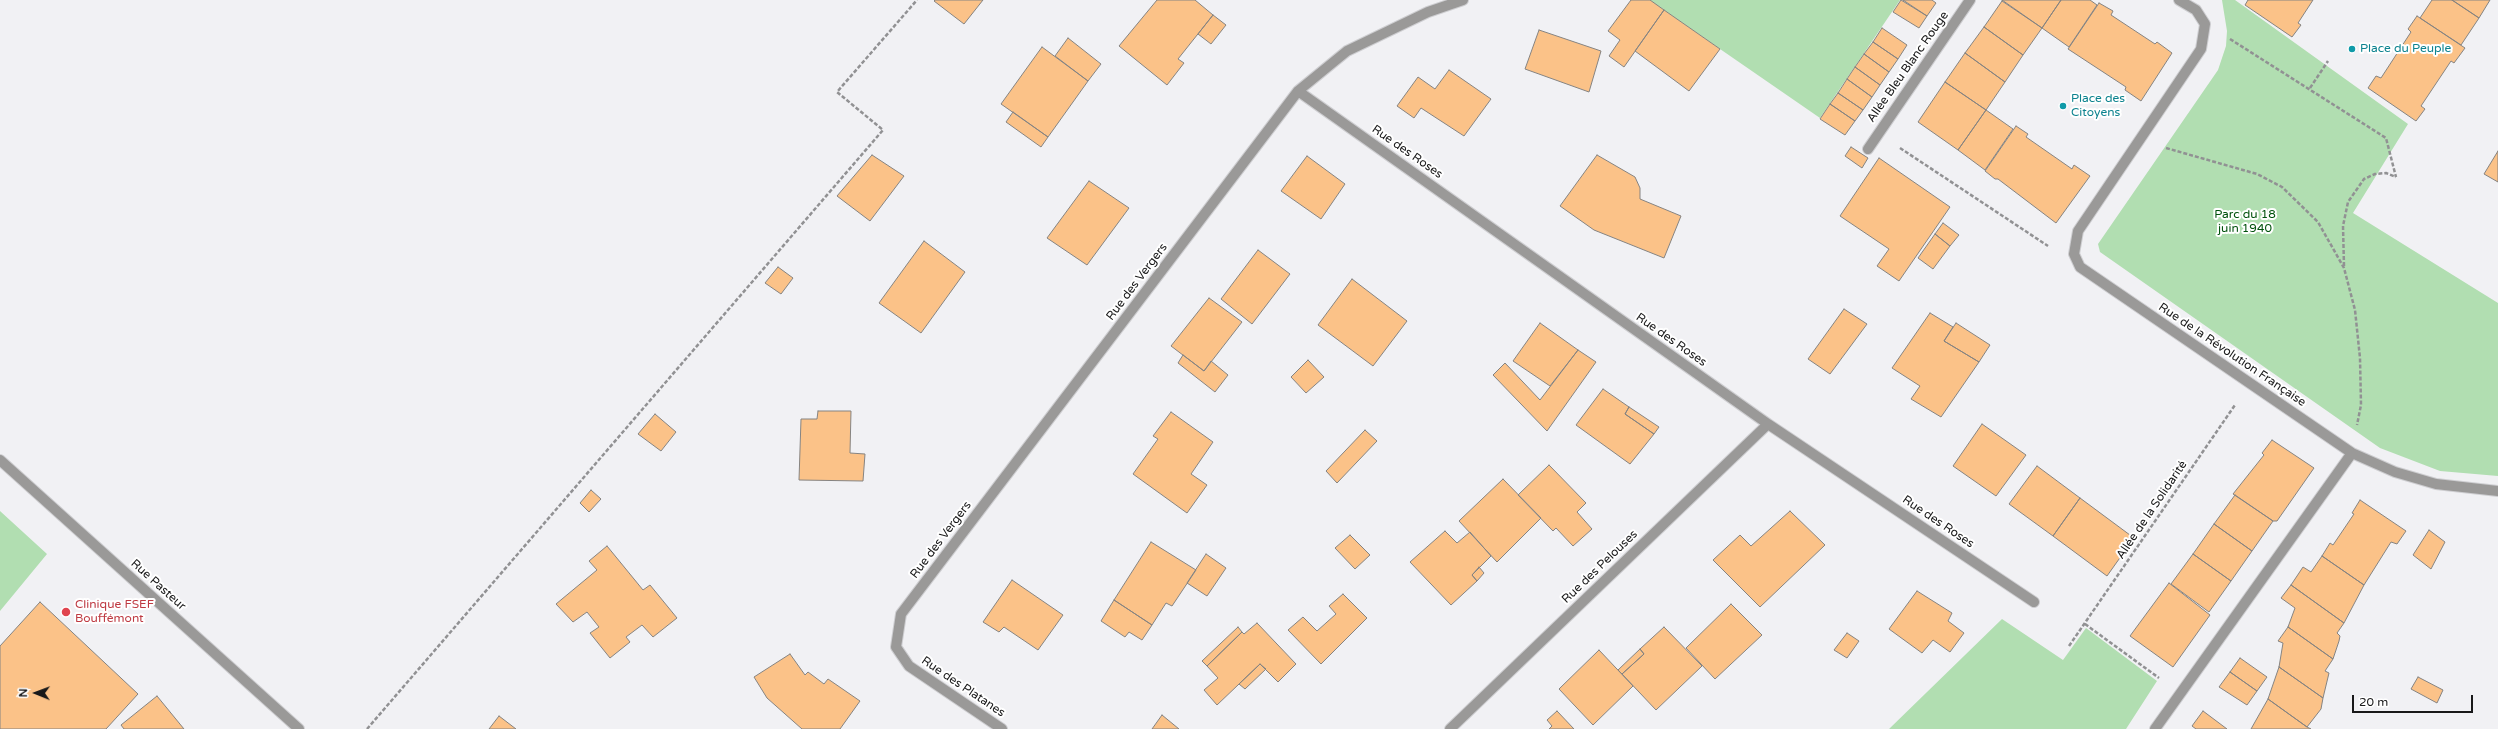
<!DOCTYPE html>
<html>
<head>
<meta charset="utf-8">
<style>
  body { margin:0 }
  #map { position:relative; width:2498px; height:729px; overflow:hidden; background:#f1f1f4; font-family:"Varela Round",sans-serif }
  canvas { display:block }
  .north { position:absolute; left:16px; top:673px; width:40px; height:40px; -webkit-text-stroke:3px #fff; paint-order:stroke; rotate:271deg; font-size:11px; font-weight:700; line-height:16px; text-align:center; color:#181819 }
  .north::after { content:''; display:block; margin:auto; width:14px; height:18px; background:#181819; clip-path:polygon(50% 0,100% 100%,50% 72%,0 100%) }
  .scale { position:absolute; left:2352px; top:695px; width:121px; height:18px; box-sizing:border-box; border:2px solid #181819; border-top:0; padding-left:5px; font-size:12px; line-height:14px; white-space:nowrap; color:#181819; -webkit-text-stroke:3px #fff; paint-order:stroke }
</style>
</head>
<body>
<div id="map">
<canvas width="2498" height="729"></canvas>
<div class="north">N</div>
<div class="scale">20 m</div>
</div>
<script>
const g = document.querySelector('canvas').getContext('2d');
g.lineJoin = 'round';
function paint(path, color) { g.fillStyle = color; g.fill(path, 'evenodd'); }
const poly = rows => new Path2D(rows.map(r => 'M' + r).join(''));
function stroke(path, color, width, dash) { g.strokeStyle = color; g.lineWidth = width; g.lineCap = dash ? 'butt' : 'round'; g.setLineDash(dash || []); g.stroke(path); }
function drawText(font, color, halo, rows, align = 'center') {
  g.font = font + ' "Varela Round",sans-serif'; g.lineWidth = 4; g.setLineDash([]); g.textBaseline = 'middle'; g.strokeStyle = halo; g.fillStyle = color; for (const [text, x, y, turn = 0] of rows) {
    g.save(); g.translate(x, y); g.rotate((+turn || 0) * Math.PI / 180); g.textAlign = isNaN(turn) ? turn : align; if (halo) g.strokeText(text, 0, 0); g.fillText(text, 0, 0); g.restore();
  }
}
paint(poly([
  [1649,0,1900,0,1820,118],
  [2222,0,2235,0,2408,124,2353,213,2498,303,2498,476,2440,471,2380,448,2100,252,2098,244,2218,70,2226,46,2227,31],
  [0,511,47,554,0,611],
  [2002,619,2063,660,2086,628,2157,681,2126,729,1889,729]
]), '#b1deb1');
const building = poly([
  [935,0,983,0,964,24,934,1,935,0],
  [1157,0,1195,0,1213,15,1178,59,1184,63,1167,85,1119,46,1157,0],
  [1631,0,1650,0,1664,10,1624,67,1609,56,1620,40,1608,31,1631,0],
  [1901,0,1927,16,1919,28,1893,12,1901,0],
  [1903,0,1932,0,1936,3,1927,16,1903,0],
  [2002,0,2061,0,2042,28,2002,0],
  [2061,0,2090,0,2097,5,2069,47,2042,28,2061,0],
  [2248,0,2313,0,2298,23,2301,25,2292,37,2245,5,2248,0],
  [2432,0,2452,0,2479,18,2461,45,2420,18,2432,0],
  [2452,0,2490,0,2479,18,2452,0],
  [2002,1,2042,28,2023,55,1984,27,2002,1],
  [2099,3,2113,11,2111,15,2155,44,2157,42,2172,53,2141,101,2125,90,2126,87,2068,49,2099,3],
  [1664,10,1720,49,1689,91,1635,51,1664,10],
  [1213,15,1226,25,1211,44,1198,34,1213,15],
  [2417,16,2465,48,2454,63,2451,61,2421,106,2425,109,2416,121,2368,88,2376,76,2381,78,2411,32,2408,29,2417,16],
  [1984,27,2023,55,2005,82,1965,53,1984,27],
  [1882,28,1907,45,1898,59,1873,42,1882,28],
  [1539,30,1601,51,1589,92,1525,69,1539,30],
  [1068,38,1101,64,1088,81,1055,56,1068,38],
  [1873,42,1898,59,1889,72,1864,54,1873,42],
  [1042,47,1088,81,1048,137,1001,104,1042,47],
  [1965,53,2005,82,1986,110,1945,82,1965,53],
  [1864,54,1889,72,1880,85,1855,67,1864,54],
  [1855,67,1880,85,1872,97,1847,79,1855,67],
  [1449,70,1491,99,1464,136,1421,108,1414,118,1397,106,1418,77,1435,89,1449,70],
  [1847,79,1872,97,1863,110,1838,93,1847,79],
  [1945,82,1986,110,1958,150,1918,122,1945,82],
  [1838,93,1863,110,1855,121,1830,104,1838,93],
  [1830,104,1855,121,1845,135,1820,119,1830,104],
  [1986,110,2013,129,1985,170,1958,150,1986,110],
  [1013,112,1048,137,1041,147,1006,122,1013,112],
  [2016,126,2028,134,2026,137,2072,169,2074,165,2090,176,2056,223,1998,179,1995,179,1985,171,2016,126],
  [1851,147,1868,158,1862,168,1845,156,1851,147],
  [2498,151,2498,182,2484,174,2498,151],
  [872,155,904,176,870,221,837,196,872,155],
  [1597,155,1635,177,1640,188,1640,199,1681,216,1664,258,1594,230,1560,206,1597,155],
  [1307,156,1345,184,1321,219,1281,191,1307,156],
  [1879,158,1950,207,1899,281,1877,266,1889,249,1840,216,1879,158],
  [1089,181,1129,208,1087,265,1047,238,1089,181],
  [1943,223,1959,235,1950,246,1935,234,1943,223],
  [1935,234,1950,246,1933,269,1918,258,1935,234],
  [924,241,965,272,921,333,879,303,924,241],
  [1258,250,1290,274,1252,324,1221,299,1258,250],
  [778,267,793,278,781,294,765,283,778,267],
  [1352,279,1407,321,1373,366,1318,325,1352,279],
  [1209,298,1242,322,1204,371,1171,346,1209,298],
  [1844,309,1867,324,1830,374,1808,359,1844,309],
  [1930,313,1953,327,1944,341,1979,362,1941,417,1911,399,1920,386,1892,368,1930,313],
  [1540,323,1578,350,1550,386,1513,361,1540,323],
  [1956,323,1990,345,1979,362,1944,341,1956,323],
  [1578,350,1596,362,1547,431,1493,375,1505,363,1540,400,1578,350],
  [1183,355,1204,371,1211,361,1228,375,1215,392,1178,363,1183,355],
  [1308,360,1324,377,1306,393,1291,377,1308,360],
  [1603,389,1629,407,1625,414,1654,434,1630,464,1576,425,1603,389],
  [1629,407,1659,427,1654,434,1625,414,1629,407],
  [818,411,851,411,850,453,865,454,863,481,799,480,801,419,817,419,818,411],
  [1171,412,1213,442,1191,474,1207,485,1187,513,1133,474,1158,439,1153,436,1171,412],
  [655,414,676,432,661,451,638,434,655,414],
  [1982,424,2026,455,1996,496,1953,466,1982,424],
  [1365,430,1377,441,1337,483,1326,471,1365,430],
  [2272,440,2314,468,2277,521,2273,521,2233,494,2264,455,2262,453,2272,440],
  [1549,465,1586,503,1577,512,1592,529,1573,546,1556,528,1553,531,1518,495,1549,465],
  [2037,466,2080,498,2053,536,2009,504,2037,466],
  [1503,479,1541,518,1497,562,1459,521,1503,479],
  [591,490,601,499,589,512,580,503,591,490],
  [2235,495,2273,521,2252,551,2214,524,2235,495],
  [2080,498,2134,538,2107,576,2053,536,2080,498],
  [2360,500,2406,531,2397,544,2391,542,2364,585,2322,556,2330,543,2333,545,2354,514,2352,513,2360,500],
  [1790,511,1825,545,1760,607,1713,560,1740,535,1751,546,1790,511],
  [2214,524,2252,551,2231,581,2193,554,2214,524],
  [2429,530,2445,542,2431,569,2413,555,2429,530],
  [1445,531,1457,543,1470,532,1491,556,1472,575,1477,581,1451,605,1410,562,1445,531],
  [1350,535,1370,555,1355,569,1335,548,1350,535],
  [1151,542,1196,570,1172,606,1166,603,1152,625,1114,600,1151,542],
  [607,546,643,590,650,585,677,618,653,637,642,625,626,637,630,642,610,658,590,633,599,627,587,612,573,622,556,604,597,570,589,561,607,546],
  [1206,554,1226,568,1207,596,1187,583,1206,554],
  [2193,554,2231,581,2209,612,2171,584,2193,554],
  [2322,556,2364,585,2344,623,2291,585,2303,567,2311,572,2322,556],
  [1479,567,1484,573,1477,581,1472,575,1479,567],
  [1012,580,1063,615,1038,650,1004,627,999,632,983,622,1012,580],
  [2169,583,2210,615,2173,667,2130,636,2169,583],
  [2291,585,2344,623,2337,633,2340,636,2339,641,2333,659,2288,627,2295,608,2281,598,2291,585],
  [1917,591,1952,613,1948,621,1964,633,1950,652,1933,640,1922,653,1889,629,1917,591],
  [1343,594,1367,618,1321,664,1288,630,1303,617,1317,631,1336,614,1329,606,1343,594],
  [1114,600,1152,625,1142,640,1129,632,1125,637,1101,621,1114,600],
  [40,602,138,694,106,729,0,729,0,646,40,602],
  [1731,604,1762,635,1715,679,1686,648,1731,604],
  [1257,623,1296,664,1278,682,1260,664,1217,705,1204,690,1218,678,1207,666,1242,632,1244,634,1257,623],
  [1238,627,1242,632,1207,666,1202,661,1238,627],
  [1664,627,1702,666,1656,710,1622,674,1644,654,1640,649,1664,627],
  [2288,627,2333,659,2325,671,2329,673,2323,698,2279,667,2283,643,2278,641,2288,627],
  [1847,633,1859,641,1847,658,1834,650,1847,633],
  [1640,649,1644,654,1622,674,1618,670,1640,649],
  [1599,650,1633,686,1593,725,1559,689,1599,650],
  [790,654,805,675,808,672,824,684,828,679,860,701,840,729,802,729,767,698,754,677,790,654],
  [2240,658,2267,677,2257,691,2230,672,2240,658],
  [1260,664,1266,669,1245,689,1239,684,1260,664],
  [2279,667,2323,698,2321,709,2307,727,2268,699,2279,667],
  [2230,672,2257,691,2247,705,2219,687,2230,672],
  [2418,677,2443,690,2437,703,2411,689,2418,677],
  [157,696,184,729,124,729,121,725,157,696],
  [2268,699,2307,727,2311,729,2251,729,2268,699],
  [1557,711,1574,729,1549,729,1552,726,1547,720,1557,711],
  [2203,711,2227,729,2196,729,2192,726,2203,711],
  [1162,715,1179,729,1152,729,1162,715],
  [499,716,516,729,489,729,499,716]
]);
paint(building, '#fbc288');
stroke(building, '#858381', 1);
const service = poly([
  [1868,149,1970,0]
]);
const minor = poly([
  [2179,0,2196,10,2205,24,2201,49,2078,231,2074,254,2080,267,2352,453,2395,472,2436,484,2498,491],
  [1298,91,1768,424,2034,602],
  [1002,729,909,666,896,647,901,614,1298,91,1347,51,1428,12,1463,0],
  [1450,729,1768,424],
  [2155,729,2352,453]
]);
const tertiary = poly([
  [0,460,299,729]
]);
stroke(service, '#ceced1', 12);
stroke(minor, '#ceced1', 12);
stroke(tertiary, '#ceced1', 12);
stroke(poly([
  [2230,39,2386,138,2396,177],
  [2310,88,2328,61],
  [1900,148,2048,246],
  [2166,148,2257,174,2282,187,2318,222,2344,268,2355,310,2360,358,2361,405,2357,425],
  [2344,266,2343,226,2348,202,2364,179,2375,174,2386,173,2396,177],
  [2085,624,2159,678],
  [2069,646,2235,405],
  [367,729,883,130,837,92,917,0]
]), '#919193', 2.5, [4, 2]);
stroke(service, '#9a9998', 10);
stroke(minor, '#9a9998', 10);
stroke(tertiary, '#9a9998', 10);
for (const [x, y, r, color] of [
  [2352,49,4,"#0f9aa8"],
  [2063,106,4,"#0f9aa8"],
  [66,612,5,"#e0444e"]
]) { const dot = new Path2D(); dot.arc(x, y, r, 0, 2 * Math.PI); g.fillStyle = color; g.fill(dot); stroke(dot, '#fff', 1.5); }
drawText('12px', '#0d838f', '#fff', [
  ["Place du Peuple",2360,49],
  ["Place des",2071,99],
  ["Citoyens",2071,113]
], 'left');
drawText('12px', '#181819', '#fff', [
  ["Allée Bleu Blanc Rouge",1908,67,-55],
  ["Rue des Roses",1407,152,35],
  ["Rue des Vergers",1137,282,-53],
  ["Rue des Roses",1671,340,35],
  ["Rue de la Révolution Française",2232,355,34],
  ["Allée de la Solidarité",2152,510,-56],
  ["Rue des Roses",1938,522,34],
  ["Rue des Vergers",941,540,-53],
  ["Rue des Pelouses",1600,567,-44],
  ["Rue Pasteur",158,585,42],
  ["Rue des Platanes",963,687,34]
]);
drawText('12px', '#00510c', '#fff', [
  ["Parc du 18",2245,215],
  ["juin 1940",2245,229]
]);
drawText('12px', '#be3a42', '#fff', [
  ["Clinique FSEF",75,605],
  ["Bouffémont",75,619]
], 'left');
</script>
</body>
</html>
